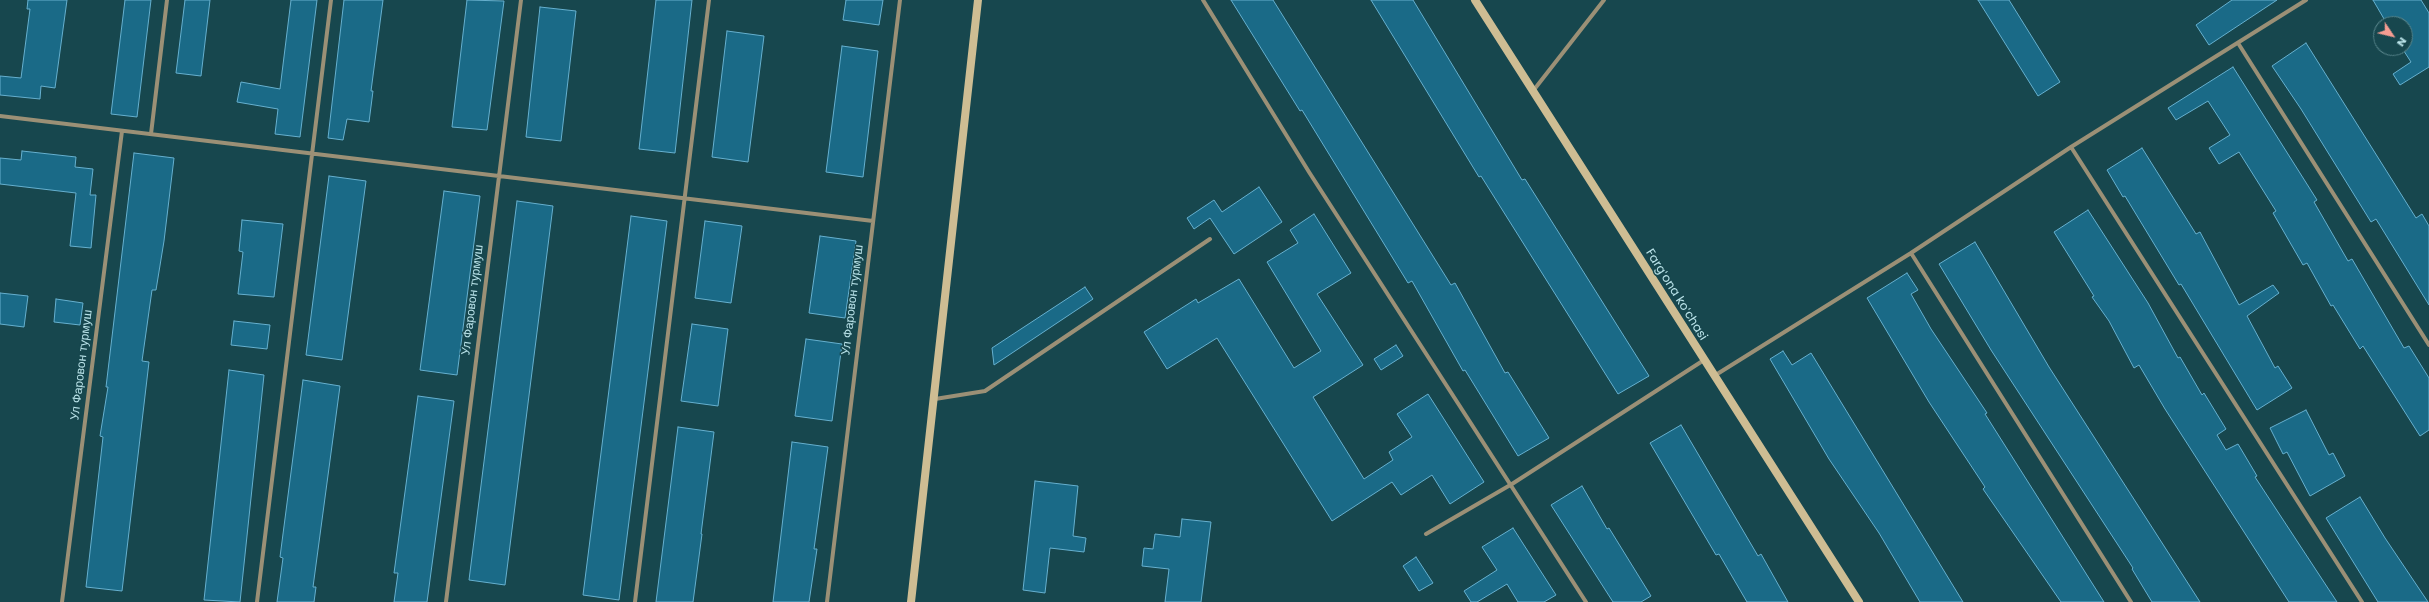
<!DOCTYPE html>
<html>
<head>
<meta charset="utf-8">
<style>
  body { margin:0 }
  #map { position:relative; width:2429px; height:602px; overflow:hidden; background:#17474e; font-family:Poppins,sans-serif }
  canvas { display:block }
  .north { position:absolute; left:2373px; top:16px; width:40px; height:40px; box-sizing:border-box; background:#17474e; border:1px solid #59868c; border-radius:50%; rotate:125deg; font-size:11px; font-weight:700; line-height:16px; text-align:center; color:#bbe4ea }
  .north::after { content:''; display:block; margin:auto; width:14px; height:18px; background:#f59c91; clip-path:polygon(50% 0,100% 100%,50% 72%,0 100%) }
</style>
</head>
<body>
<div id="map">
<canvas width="2429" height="602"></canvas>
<div class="north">N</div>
</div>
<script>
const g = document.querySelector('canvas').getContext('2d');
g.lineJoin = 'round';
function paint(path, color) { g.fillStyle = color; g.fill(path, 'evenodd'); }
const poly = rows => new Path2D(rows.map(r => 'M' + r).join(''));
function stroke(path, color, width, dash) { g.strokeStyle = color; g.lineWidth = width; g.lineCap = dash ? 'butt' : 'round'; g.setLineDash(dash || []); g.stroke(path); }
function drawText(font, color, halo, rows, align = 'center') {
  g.font = font + ' Poppins,sans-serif'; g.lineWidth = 3; g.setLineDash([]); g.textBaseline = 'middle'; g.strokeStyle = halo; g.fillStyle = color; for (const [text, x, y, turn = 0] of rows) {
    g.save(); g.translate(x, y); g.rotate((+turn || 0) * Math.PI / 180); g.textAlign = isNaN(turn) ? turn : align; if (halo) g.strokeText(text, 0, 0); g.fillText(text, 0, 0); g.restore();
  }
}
const building = poly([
  [28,0,67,0,55,88,41,86,40,99,0,95,0,76,21,78,30,9,27,9,28,0],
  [125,0,151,0,137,117,111,114,125,0],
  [185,0,210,0,201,76,176,73,185,0],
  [291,0,317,0,300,137,275,134,278,109,237,102,241,82,280,89,291,0],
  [344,0,383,0,371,91,373,91,369,122,347,119,343,140,328,138,344,0],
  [467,0,504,1,487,130,452,127,467,0],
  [656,0,692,0,675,153,639,149,656,0],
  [846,0,883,0,879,25,843,20,846,0],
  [1231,0,1273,0,1451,285,1455,283,1505,373,1508,372,1549,438,1518,456,1465,370,1463,371,1412,281,1408,283,1302,110,1300,111,1231,0],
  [1371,0,1413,0,1522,180,1525,179,1649,376,1618,394,1481,176,1479,177,1371,0],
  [1978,0,2009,0,2060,82,2038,96,1978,0],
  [2232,0,2277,0,2209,45,2196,25,2232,0],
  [2373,0,2421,0,2429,13,2429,67,2400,85,2393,74,2411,62,2402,48,2405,48,2405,24,2387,24,2373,0],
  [540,7,576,11,561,141,526,137,540,7],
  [727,31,764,36,748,162,712,157,727,31],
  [2306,43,2416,218,2422,214,2429,226,2429,305,2376,219,2371,222,2301,109,2272,66,2306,43],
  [842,46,878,51,863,177,826,172,842,46],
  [2233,67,2317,200,2314,202,2348,261,2352,259,2404,348,2409,346,2429,378,2429,430,2420,436,2363,346,2360,349,2333,305,2331,306,2307,263,2303,265,2273,213,2276,211,2239,152,2219,164,2209,148,2230,135,2208,101,2176,120,2168,108,2233,67],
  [2142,148,2196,234,2200,232,2239,305,2273,285,2279,293,2247,316,2275,368,2278,366,2292,388,2257,410,2181,284,2179,285,2125,196,2123,197,2107,170,2142,148],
  [22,151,76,157,75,167,93,169,90,195,96,195,91,248,70,246,76,193,0,184,0,158,21,160,22,151],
  [134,153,174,158,164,241,156,290,152,290,142,361,149,362,122,591,86,587,103,437,100,436,108,387,106,387,134,153],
  [329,176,366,181,342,360,306,355,329,176],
  [1259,187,1282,222,1234,254,1210,218,1194,229,1187,218,1214,200,1222,212,1259,187],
  [444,191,480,196,457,375,420,370,444,191],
  [517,201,553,206,505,585,469,580,517,201],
  [2088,210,2148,303,2178,358,2180,357,2202,395,2204,393,2226,429,2217,435,2226,450,2238,444,2257,476,2255,477,2337,602,2289,602,2165,409,2139,365,2134,368,2109,321,2092,297,2094,296,2054,232,2088,210],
  [1314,214,1351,273,1317,294,1363,365,1313,397,1364,479,1393,460,1389,452,1412,437,1397,414,1428,394,1484,482,1450,504,1432,475,1401,495,1392,482,1332,521,1217,338,1167,369,1144,332,1196,299,1198,303,1239,279,1294,368,1321,351,1267,262,1298,243,1290,230,1314,214],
  [631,216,667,221,619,600,583,595,631,216],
  [242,220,283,224,274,297,238,294,243,252,239,251,242,220],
  [705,221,742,226,731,303,695,298,705,221],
  [820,236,856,241,845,318,809,313,820,236],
  [1975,242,2049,367,2200,602,2152,602,2132,569,2133,568,1991,350,1939,264,1975,242],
  [1907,273,1918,290,1911,294,1931,329,1987,413,1985,414,2104,602,2061,602,1983,489,1985,487,1929,402,1867,298,1907,273],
  [1085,287,1093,299,994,365,992,348,1085,287],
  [0,293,28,296,24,327,0,324,0,293],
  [56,299,83,303,80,325,54,322,56,299],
  [234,321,270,325,267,349,231,345,234,321],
  [692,324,728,329,718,406,681,401,692,324],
  [806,339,842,344,832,421,795,416,806,339],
  [1396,345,1403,356,1381,370,1374,359,1396,345],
  [1783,351,1792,365,1811,353,1963,602,1920,602,1879,533,1829,459,1770,359,1783,351],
  [229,370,264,375,240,602,204,600,229,370],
  [303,380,340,386,313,587,316,587,314,602,277,602,283,558,280,557,303,380],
  [418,396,454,401,427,602,394,602,398,573,394,573,418,396],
  [2306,410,2329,455,2333,453,2345,476,2310,496,2287,452,2283,454,2270,428,2306,410],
  [1681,425,1758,556,1761,554,1788,602,1747,602,1719,554,1716,555,1650,443,1681,425],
  [678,427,714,432,701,534,702,534,693,602,656,602,678,427],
  [792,442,828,447,814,549,817,549,809,602,773,602,792,442],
  [1035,481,1078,486,1073,536,1086,538,1084,552,1050,548,1045,593,1023,590,1035,481],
  [1582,486,1607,529,1609,528,1651,596,1641,602,1613,602,1551,505,1582,486],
  [2360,497,2385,538,2428,602,2378,602,2326,518,2360,497],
  [1182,519,1211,522,1201,602,1165,602,1169,569,1142,566,1144,548,1153,549,1155,534,1180,537,1182,519],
  [1513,528,1556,595,1544,602,1518,602,1507,584,1477,602,1471,602,1464,591,1497,570,1482,547,1513,528],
  [1416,557,1433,583,1419,591,1403,566,1416,557]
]);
paint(building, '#1a6a87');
stroke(building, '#66b0cf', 1);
stroke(poly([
  [1203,0,1309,172,1586,602],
  [2238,43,2429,345],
  [1533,91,1604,0],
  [0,116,873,221],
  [151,134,167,0],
  [2071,147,2362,602],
  [1911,253,2131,602],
  [1714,376,1911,253,2071,147,2306,0],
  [935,399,985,391,1210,239],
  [1426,534,1512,484,1704,360],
  [62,602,122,131],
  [257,602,331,0],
  [446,602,521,0],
  [635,602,709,0],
  [827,602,900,0]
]), '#9b9076', 4);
stroke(poly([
  [1475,0,1859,602],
  [911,602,978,0]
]), '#cebd93', 8);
drawText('12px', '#bbe4ea', '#17474e', [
  ["Fargʻona koʻchasi",1676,295,58],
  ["Ул Фаровон турмуш",473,300,-83],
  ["Ул Фаровон турмуш",853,300,-83],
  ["Ул Фаровон турмуш",82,365,-83]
]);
</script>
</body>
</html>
